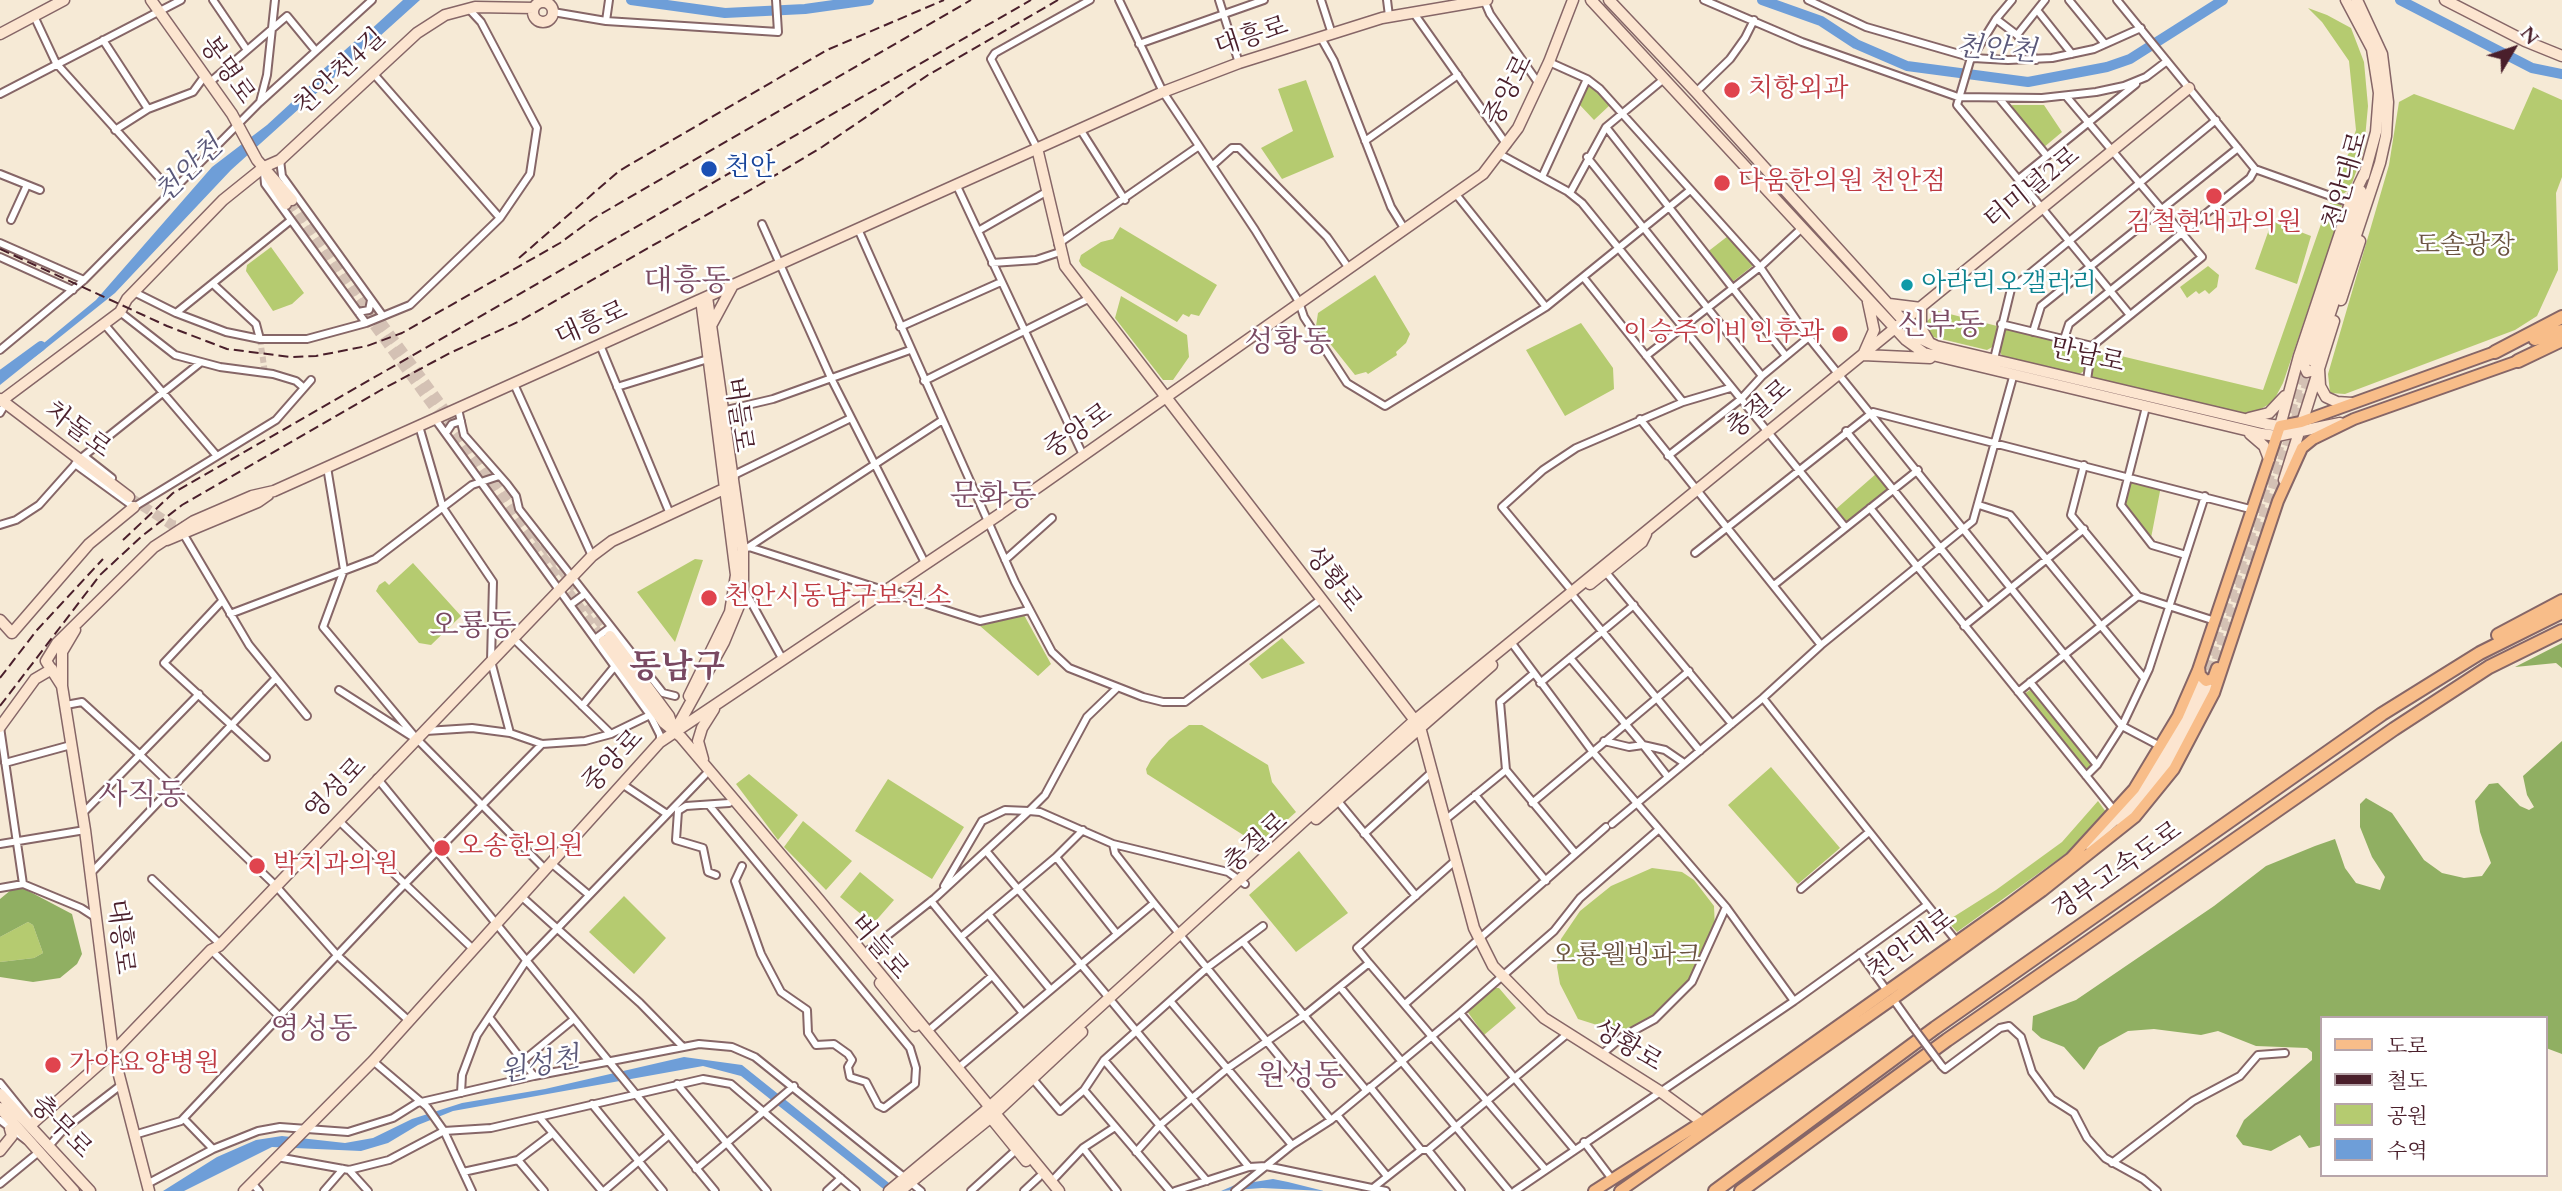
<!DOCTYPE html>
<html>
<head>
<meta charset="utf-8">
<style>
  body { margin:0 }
  #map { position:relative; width:2562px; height:1191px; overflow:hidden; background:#f6ead6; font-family:Cardo,"Noto Serif KR",serif }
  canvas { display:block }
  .legend { position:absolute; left:2320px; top:1016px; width:228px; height:161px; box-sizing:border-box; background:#fff; border:2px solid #b7a5aa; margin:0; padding:9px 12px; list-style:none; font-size:21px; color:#4a1f2b }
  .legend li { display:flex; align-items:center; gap:14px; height:35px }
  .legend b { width:35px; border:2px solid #b7a5aa }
  .north { position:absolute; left:2478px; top:14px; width:70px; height:70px; -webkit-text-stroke:5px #fff; paint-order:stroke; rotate:51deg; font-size:19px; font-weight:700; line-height:28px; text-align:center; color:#4a1f2b }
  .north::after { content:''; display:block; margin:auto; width:24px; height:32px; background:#4a1f2b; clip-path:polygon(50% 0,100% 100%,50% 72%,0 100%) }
</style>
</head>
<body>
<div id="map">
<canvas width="2562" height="1191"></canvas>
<ul class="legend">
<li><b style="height:9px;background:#f8bd89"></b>도로</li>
<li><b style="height:9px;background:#4a1f2b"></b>철도</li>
<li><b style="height:19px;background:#b5cb70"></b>공원</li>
<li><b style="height:19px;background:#6e9ed8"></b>수역</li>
</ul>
<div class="north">N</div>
</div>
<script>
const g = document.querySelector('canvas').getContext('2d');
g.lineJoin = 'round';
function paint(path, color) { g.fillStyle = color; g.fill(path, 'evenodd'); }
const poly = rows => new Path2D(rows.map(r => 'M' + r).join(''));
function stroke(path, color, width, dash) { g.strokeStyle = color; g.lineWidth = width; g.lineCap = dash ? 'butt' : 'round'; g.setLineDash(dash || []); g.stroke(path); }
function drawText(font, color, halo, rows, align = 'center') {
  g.font = font + ' Cardo,"Noto Serif KR",serif'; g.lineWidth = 5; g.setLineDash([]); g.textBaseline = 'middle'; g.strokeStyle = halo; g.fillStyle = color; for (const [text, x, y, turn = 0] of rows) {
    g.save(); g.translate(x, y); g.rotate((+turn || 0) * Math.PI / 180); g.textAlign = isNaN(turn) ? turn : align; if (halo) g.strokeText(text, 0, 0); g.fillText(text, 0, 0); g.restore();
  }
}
paint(poly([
  [2308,8,2327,15,2351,28,2364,62,2368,106,2364,149,2350,189,2343,194,2336,190,2356,130,2349,61,2322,22],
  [1306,80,1334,157,1282,179,1261,148,1293,131,1278,89],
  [1587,83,1610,105,1594,120,1578,103],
  [2533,87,2562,100,2562,177,2556,193,2558,270,2537,316,2515,330,2345,394,2330,393,2328,374,2389,165,2399,102,2414,94,2514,130],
  [2012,105,2044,105,2062,132,2043,148,2013,112],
  [2335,201,2341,201,2342,210,2283,383,2273,402,2250,415,2094,378,2090,374,2096,350,2263,390,2328,204],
  [2272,221,2311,236,2297,284,2255,269],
  [1120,227,1217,285,1199,316,1191,314,1189,317,1183,314,1177,322,1082,266,1079,261,1081,255,1101,242,1113,239],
  [1728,236,1755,264,1731,283,1706,253],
  [271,247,304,293,292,304,273,311,246,271,247,265],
  [2208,266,2219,275,2217,287,2209,294,2205,290,2199,294,2196,291,2187,298,2180,287],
  [1375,275,1410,334,1406,343,1396,352,1397,355,1368,374,1366,372,1355,375,1316,326,1318,313],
  [1121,296,1187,335,1189,357,1173,380,1163,380,1115,318],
  [1938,311,1997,326,1994,346,1987,350,1933,337,1925,328,1926,322],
  [1581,323,1613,368,1614,389,1565,416,1526,350],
  [2006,327,2086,346,2088,349,2084,371,2078,375,2002,356,1999,349],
  [1877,473,1889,488,1888,492,1847,522,1836,509],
  [2129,480,2161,486,2151,538,2124,505],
  [695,559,703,560,675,642,637,592],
  [413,563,461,616,431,645,419,643,376,591,379,585,385,581,389,585],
  [1024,615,1051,664,1038,676,980,626],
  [1282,638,1305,663,1262,679,1249,664],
  [2033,688,2093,764,2086,773,2024,694],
  [1189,725,1202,725,1268,765,1272,782,1296,812,1286,821,1281,820,1259,845,1147,774,1146,769,1151,760,1169,740],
  [1771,767,1840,848,1798,884,1728,805],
  [749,774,798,815,778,840,736,784],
  [888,779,964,827,932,879,855,831],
  [2098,801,2106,812,2071,850,1957,932,1947,921,1996,890,2062,842],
  [803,821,852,861,826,890,784,847],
  [1299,851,1348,913,1296,952,1249,895],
  [1652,868,1682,872,1694,880,1714,906,1715,929,1690,981,1657,1015,1638,1026,1629,1029,1597,1025,1578,1019,1560,984,1557,967,1561,939,1580,911,1611,886],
  [860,872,894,900,873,924,840,897],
  [624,896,666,938,634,974,589,932],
  [28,922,33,925,43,953,34,958,0,962,0,937],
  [1495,988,1499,988,1516,1008,1484,1035,1467,1011]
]), '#b5cb70');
paint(poly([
  [2562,643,2562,668,2556,663,2515,667],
  [2562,741,2562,1054,2546,1048,2546,1018,2322,1018,2322,1145,2309,1148,2300,1135,2271,1151,2243,1145,2236,1136,2244,1120,2312,1060,2312,1052,2307,1048,2256,1046,2218,1031,2201,1035,2154,1029,2128,1031,2099,1047,2084,1070,2064,1047,2041,1038,2032,1030,2033,1016,2076,1000,2214,906,2266,866,2315,846,2335,839,2345,868,2356,883,2380,890,2385,877,2372,857,2360,827,2360,804,2366,798,2392,813,2424,860,2442,873,2464,878,2482,876,2491,863,2480,832,2475,801,2489,784,2498,783,2520,806,2529,810,2534,807,2527,795,2523,776],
  [17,885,72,914,82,954,77,964,60,978,33,982,0,977,0,962,34,958,43,953,33,925,28,922,0,937,0,899]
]), '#90af62');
paint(poly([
  [403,0,420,0,231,170,115,293,0,385,0,370,16,366,96,300,212,167,267,125],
  [684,1057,742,1065,899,1191,886,1191,741,1076,703,1066,453,1111,418,1125,388,1143,361,1151,272,1147,184,1191,163,1191,217,1157,256,1140,282,1136,345,1143,373,1138,412,1119,462,1103,545,1089],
  [1273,1179,1288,1182,1324,1191,1262,1188,1221,1191,1235,1185]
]), '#6e9ed8');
stroke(poly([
  [631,0,725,13,805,9,869,0],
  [1762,0,1821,21,1856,44,1907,66,2028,82,2107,67,2130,59,2223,0],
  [2400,0,2532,68,2562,74],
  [322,77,373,32],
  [0,376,41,346]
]), '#6e9ed8', 10);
stroke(poly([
  [260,339,265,373]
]), '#d4c1b4', 6, [6, 3]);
stroke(poly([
  [292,200,523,517],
  [286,204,604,641],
  [129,497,172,525,190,527],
  [534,532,610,636],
  [2212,674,2313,366],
  [2202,684,2306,364]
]), '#d4c1b4', 10, [10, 5]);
const street = poly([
  [213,0,247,50],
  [1119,0,1163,92,1255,230,1299,302,1304,317,1347,383,1385,406,1546,307,1689,191],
  [1219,0,1239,63],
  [1321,0,1332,34],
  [1387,0,1389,16],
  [1484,0,1490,14,1539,84],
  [1704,0,1802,42,1958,97,2042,98,2096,92,2124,86,2146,77,2167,61],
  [1808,0,1866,27,1973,58,2008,60,2052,58,2094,49,2141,28],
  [2012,0,1996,19,1970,61,1957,105,2130,315],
  [2069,0,2105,44],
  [2117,0,2255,169,2350,203],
  [469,9,481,22,537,128,530,174,500,218],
  [2037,10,2072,54],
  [553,12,606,21,778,32,776,0],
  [1413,12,1507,145],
  [34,16,56,63,172,192],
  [1996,19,2017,35,2036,60],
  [606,21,609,0],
  [2017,35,2045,0],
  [1321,38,1334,61,1391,207,1404,228],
  [103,40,148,109],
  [1139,44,1264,0],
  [1549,62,1587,79,1600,89,1760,267,1806,334,2122,726,2160,746],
  [209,83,287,16,315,50],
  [1696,92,1730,59,1745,38,1754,20],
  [0,94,181,0],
  [2066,96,2202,257,2092,346,2087,380],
  [1999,98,2047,156],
  [260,102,267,75,275,0],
  [1606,127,1786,356],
  [1080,129,1125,200],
  [115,130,148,109,193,92,204,77],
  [1365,141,1458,75],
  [1037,148,991,59,995,53,1090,0],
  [1501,155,1567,191,1582,203,1845,527],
  [1587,157,1762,376],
  [280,160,282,176,383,316],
  [1213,165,1232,148,1239,148,1327,237,1348,267],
  [264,173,265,184,366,323],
  [0,174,40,190],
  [1542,177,1587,79],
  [2020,178,2136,84],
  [956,184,1083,455],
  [1455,193,1546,307],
  [1570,193,1606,127,1665,78],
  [11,220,27,185],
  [762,224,831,378,925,563],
  [858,229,1015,582,1052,652,1069,668,1143,697,1163,702,1185,702,1320,600],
  [978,231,1046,192],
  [0,243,84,280],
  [1058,244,1199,146],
  [0,257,73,290],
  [992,263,1036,260,1060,252],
  [1584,278,1683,402],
  [213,284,256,324,260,339,307,339,366,323,410,305,500,218,373,73],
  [134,292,176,313,291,220],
  [120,312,175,355,220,367,273,374,296,381,303,387],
  [358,312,369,310,371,300],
  [176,313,226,332,260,339],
  [2001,324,2092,346],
  [105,325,217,456],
  [900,327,1001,282],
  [2033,332,2041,306,2238,148],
  [2064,339,2069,324,2250,178,2255,169],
  [600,345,670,514],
  [0,350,84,280,259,103,372,0],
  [1646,356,1760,267,1803,227],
  [1994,359,2011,289,2216,120],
  [924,381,1088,299],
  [514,384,592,556],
  [617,387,708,359],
  [2146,407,2121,505,2152,545,2186,555],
  [458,409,464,435,507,484,516,496,519,509,663,693,675,696],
  [722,411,773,399,910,350],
  [0,413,6,403],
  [435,419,650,715,660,735,660,742],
  [1640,419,1821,645],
  [419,426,443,508,493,582,491,661,510,733],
  [1846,431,1987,606],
  [446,433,452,424,461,421],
  [84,456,112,478],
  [1668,456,1741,399,1762,376,1809,337],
  [75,464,134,507,276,420,311,380],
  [2084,465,2071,515,2138,596,2215,621],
  [327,467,344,570,323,627,416,738,545,869],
  [733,480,736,474,851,418],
  [1979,505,2010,515,2144,678],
  [1870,508,2113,809],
  [0,525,16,520,39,505,80,459,200,363],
  [184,535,249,645,307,716],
  [749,547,980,621,1029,610],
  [747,548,941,421],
  [1695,553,1873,412,2250,509],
  [1005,560,1052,518],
  [1604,570,1732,724],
  [1774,585,1918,470],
  [745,591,783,660],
  [1572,591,1502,507,1543,470,1576,448,1683,402,1730,388],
  [1574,597,1700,751],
  [222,601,164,663,266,757],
  [570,605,585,594],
  [230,614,375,559,472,485,499,476],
  [1964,626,2084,529],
  [513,638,611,734],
  [595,639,611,627],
  [1514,646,1592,751,1726,907,1794,1001],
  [1570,658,1643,745,1665,750,1684,763],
  [2030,682,2097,765],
  [1540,683,1634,605],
  [339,690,411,736],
  [2018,692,2138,596],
  [1763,698,1957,942],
  [66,705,82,702,139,754,275,885,337,955,408,1020],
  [582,706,615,666],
  [0,727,23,884],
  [426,731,472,728,510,733,542,744,585,741,611,734,650,715],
  [1604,741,1629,747,1643,745,1668,777],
  [5,763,71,745],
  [1506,770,1500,702,1533,674],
  [2086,776,2097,765,2122,726,2149,669,2205,496],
  [377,778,715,1191],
  [622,784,667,814],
  [1475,795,1546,881],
  [1337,800,1416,896],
  [1532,803,1689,671],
  [709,805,910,1048,916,1068,915,1084,884,1108,878,1105,866,1082,850,1077,848,1067,852,1060,848,1054,834,1044,816,1045,808,1033,807,1010,781,992,761,954,735,881,742,866],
  [82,814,199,694],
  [338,820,473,949],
  [1445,820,1506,770,1575,853],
  [1612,824,1763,698,1821,645,1973,521,2013,377],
  [1364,834,1433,771],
  [0,844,85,830],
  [1113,844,1115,853,1154,903,1331,1120],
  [987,852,1109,998],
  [1056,857,1117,934],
  [551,863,589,895],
  [91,873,275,679],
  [716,875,708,872,703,848,676,840,678,811,686,806,729,803],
  [152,879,220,944],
  [944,886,982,821,1005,810,1029,811,1045,795,1087,717,1116,689],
  [0,888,23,884,81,908,95,917],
  [1801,889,1869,832],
  [521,896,640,1003,682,1046],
  [931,901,1023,1013],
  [988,914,1050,989],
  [961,937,1056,857,1083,830],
  [1244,943,1366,1090],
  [211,950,279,1016],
  [1860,953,1887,991],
  [864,954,935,898,1029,811,1040,812,1113,844,1228,872,1245,884],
  [1369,963,1545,1169],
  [1340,987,1509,1191],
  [1893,999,1913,1027],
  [1171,1002,1292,1145],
  [1113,1003,1249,1167],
  [1405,1004,1606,827],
  [1460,1013,1574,1149],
  [489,1017,534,1076],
  [928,1031,992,976],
  [1601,1055,1622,1037,1655,1019,1692,982,1726,907],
  [524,1060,574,1019],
  [1104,1060,1207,1181],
  [373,1061,427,1107,444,1131,472,1191],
  [1942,1066,1945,1069,2000,1028,2009,1026,2021,1037,2032,1072,2052,1099,2074,1113,2087,1138,2105,1158,2143,1179,2157,1191],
  [958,1068,1154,903],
  [1032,1078,1060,1111,1084,1090,1104,1060,1208,967,1263,926],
  [0,1083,29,1119],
  [677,1084,767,1191],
  [1370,1087,1421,1150,1428,1150,1461,1191],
  [1084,1090,1170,1191],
  [461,1093,462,1075,477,1035,526,961,705,775],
  [592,1104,663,1191],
  [1337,1115,1387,1176],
  [540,1118,602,1191],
  [184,1119,213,1149],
  [0,1120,26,1140],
  [134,1135,181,1121,396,893,542,744],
  [1584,1142,1612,1179],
  [49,1146,64,1129,121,1085],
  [1083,1148,1117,1191],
  [1428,1150,1566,1035],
  [1136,1152,1160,1125,1228,1068,1305,1015,1369,963,1357,948,1456,860],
  [277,1157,349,1170,389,1160,444,1131,491,1128,703,1079,731,1084,856,1191],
  [518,1160,544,1191],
  [2112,1163,2193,1101,2240,1076,2258,1055,2285,1053],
  [696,1169,794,1086],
  [349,1170,368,1191],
  [463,1172,518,1160,552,1134],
  [910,1182,921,1191],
  [1051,1182,1083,1148,1115,1127],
  [252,1183,259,1191],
  [0,1184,40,1151],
  [147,1184,213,1149,258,1131,280,1127,348,1132,393,1118,417,1103,534,1076,699,1044,732,1047,755,1057,904,1177],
  [1373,1188,1421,1150],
  [324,1191,343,1169],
  [604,1191,668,1136],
  [827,1191,841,1178],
  [971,1191,1016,1150],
  [1024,1191,1039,1177],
  [1175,1191,1249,1167,1266,1166,1386,1191],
  [1235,1191,1292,1145,1331,1120,1460,1013,1554,931,1580,898,1658,830],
  [1515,1191,1794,1001,1927,905]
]);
const secondary = poly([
  [151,0,232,114,257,160,292,200],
  [1591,0,1906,340,1924,353,2262,434,2277,436,2340,423],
  [1609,0,1696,92,1919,338,1936,346,2266,424,2280,426,2299,356,2350,203,2365,172],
  [2346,0,2372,49,2379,93,2376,132,2364,176],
  [2445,0,2525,41,2562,56],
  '533 12a10 10 0 1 1 20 0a10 10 0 1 1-20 0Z',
  [0,34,64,0],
  [1037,148,1065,266,1420,727,1474,928,1493,966,1544,1018,1661,1092,1702,1122],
  [267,174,286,204],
  [2341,300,2360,241],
  [1868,302,1874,330,1863,355,1930,358],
  [1889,304,1921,308,1921,328,1929,342],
  [712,324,733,285],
  [2300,356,2307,372,2319,369,2320,386,2326,397,2337,402,2352,403],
  [2308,360,2361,191],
  [2314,362,2380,163,2386,136,2388,102,2382,54,2357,0],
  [0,399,129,497],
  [1,401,120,312,127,299,223,200,264,167,280,160,417,33,445,15,475,7,534,8],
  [2249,418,2269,413,2285,396],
  [2250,434,2264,446,2269,459],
  [2284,480,2334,321],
  [167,540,258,502,268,495],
  [1590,584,1642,542,1646,534],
  [0,620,12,633,89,544,134,507],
  [75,630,62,652,62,686,85,830,113,1052,149,1191],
  [610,636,669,716,674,731],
  [604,641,664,723,681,737,820,901,1059,1191],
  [62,686,46,661,57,643,154,547,194,521,252,496,274,491,1163,92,1239,63,1382,18,1487,0],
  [689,696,730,612,736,575,702,307],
  [0,727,35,679,52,669],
  [676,729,724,642,743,596,743,550,707,297],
  [703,759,698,741,702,728,714,709],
  [1316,819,1492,665],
  [2122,823,2173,757,2208,688],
  [2088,844,2120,815,2158,766,2202,684],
  [880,983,915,1026],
  [0,1094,90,1191],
  [0,1108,74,1191],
  [987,1113,1026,1161],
  [32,1124,113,1052,211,950,219,946,592,556,612,541,726,488,732,482],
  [0,1151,12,1136,10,1129],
  [244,1191,373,1061,660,742,1000,514,1483,174,1518,128,1549,62,1573,0],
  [889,1191,985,1111,1415,720,2189,88],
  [900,1191,990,1118,1082,1032]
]);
const primary = poly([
  [2199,667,2200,675,2206,681,2213,679,2217,668],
  [1594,1191,1702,1122,2007,906,2071,858,2134,789,2178,716,2198,670,2280,426,2301,422,2495,352],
  [1620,1191,1893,999,2042,891,2135,817,2174,769,2214,693,2278,501,2302,448,2313,439,2354,419,2518,361]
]);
const highway = poly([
  [2535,339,2562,331],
  [2495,352,2562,317],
  [2518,361,2562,340],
  [2498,635,2562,601],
  [1715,1191,1935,1028,2382,714,2480,653,2562,612],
  [1741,1191,1947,1040,2394,729,2489,667,2562,631]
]);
stroke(street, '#866667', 10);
stroke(secondary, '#866667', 13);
stroke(primary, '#866667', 14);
stroke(highway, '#866667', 16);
stroke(street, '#fff', 6);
stroke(secondary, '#fce5d0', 10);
stroke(primary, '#f8bd89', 10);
stroke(highway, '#f8bd89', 12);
stroke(poly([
  [0,249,167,326,227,349,291,357,316,356,367,346,402,333,560,243,594,218,971,0],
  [519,258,619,171,827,50,944,0],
  [123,540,173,493,1031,0],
  [0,678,37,630,103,559],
  [0,706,100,575,142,536,182,505,381,390,450,353,520,321,759,185,822,147,928,75,1058,0]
]), '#4a1f2b', 2, [10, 5]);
const streetBridge = poly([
  [1913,1027,1942,1066]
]);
stroke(streetBridge, '#866667', 10, []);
stroke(streetBridge, '#fff', 6);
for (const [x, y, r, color] of [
  [1732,90,9,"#e0444e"],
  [709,169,9,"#1a4fb4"],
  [1722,183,9,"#e0444e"],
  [2214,196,9,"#e0444e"],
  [1907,285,7,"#0f9aa8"],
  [1840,334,9,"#e0444e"],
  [709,598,9,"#e0444e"],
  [442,848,9,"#e0444e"],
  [257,866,9,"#e0444e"],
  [53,1065,9,"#e0444e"]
]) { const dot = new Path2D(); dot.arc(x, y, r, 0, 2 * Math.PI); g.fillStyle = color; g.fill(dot); stroke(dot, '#fff', 2.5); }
drawText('26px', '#4a1f2b', '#fff', [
  ["대흥로",1252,38,-18],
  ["봉명로",226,71,55],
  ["천안천4길",341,73,-43],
  ["중앙로",1510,91,-63],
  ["천안대로",2347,181,-74],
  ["터미널2로",2033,189,-39],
  ["대흥로",592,325,-24],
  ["만남로",2087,357,13],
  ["충절로",1760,410,-40],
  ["버들로",737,415,82],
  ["차돌로",77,431,37],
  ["중앙로",1079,432,-35],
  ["성황로",1332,580,52],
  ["중앙로",614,762,-47],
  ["영성로",337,790,-46],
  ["충절로",1257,844,-42],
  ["경부고속도로",2118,872,-35],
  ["대흥로",119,937,83],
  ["천안대로",1912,946,-36],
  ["버들로",878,948,50],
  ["성황로",1627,1047,31],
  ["충무로",60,1128,46]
]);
drawText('26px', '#be3a42', '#fff', [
  ["치항외과",1748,90],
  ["다움한의원 천안점",1738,183],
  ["김철현내과의원",2214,224,"center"],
  ["이승주이비인후과",1824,334,"right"],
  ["천안시동남구보건소",725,598],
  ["오송한의원",458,848],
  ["박치과의원",273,866],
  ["가야요양병원",69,1065]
], 'left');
drawText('26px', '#164399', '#fff', [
  ["천안",725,169]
], 'left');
drawText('26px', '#6a5340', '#fff', [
  ["도솔광장",2465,247],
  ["오룡웰빙파크",1626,957]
]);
drawText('26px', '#0d838f', '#fff', [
  ["아라리오갤러리",1921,285]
], 'left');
drawText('italic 28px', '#5a5879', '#fff', [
  ["천안천",1996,51,4],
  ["천안천",190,171,-44],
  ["원성천",540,1067,-12]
]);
drawText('30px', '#794962', '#fff', [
  ["대흥동",687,283],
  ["신부동",1941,327],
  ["성황동",1288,344],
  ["문화동",993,498],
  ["오룡동",473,628],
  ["사직동",142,797],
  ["영성동",314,1031],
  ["원성동",1300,1078]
]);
drawText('bold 33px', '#794962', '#fff', [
  ["동남구",677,669]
]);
</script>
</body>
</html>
